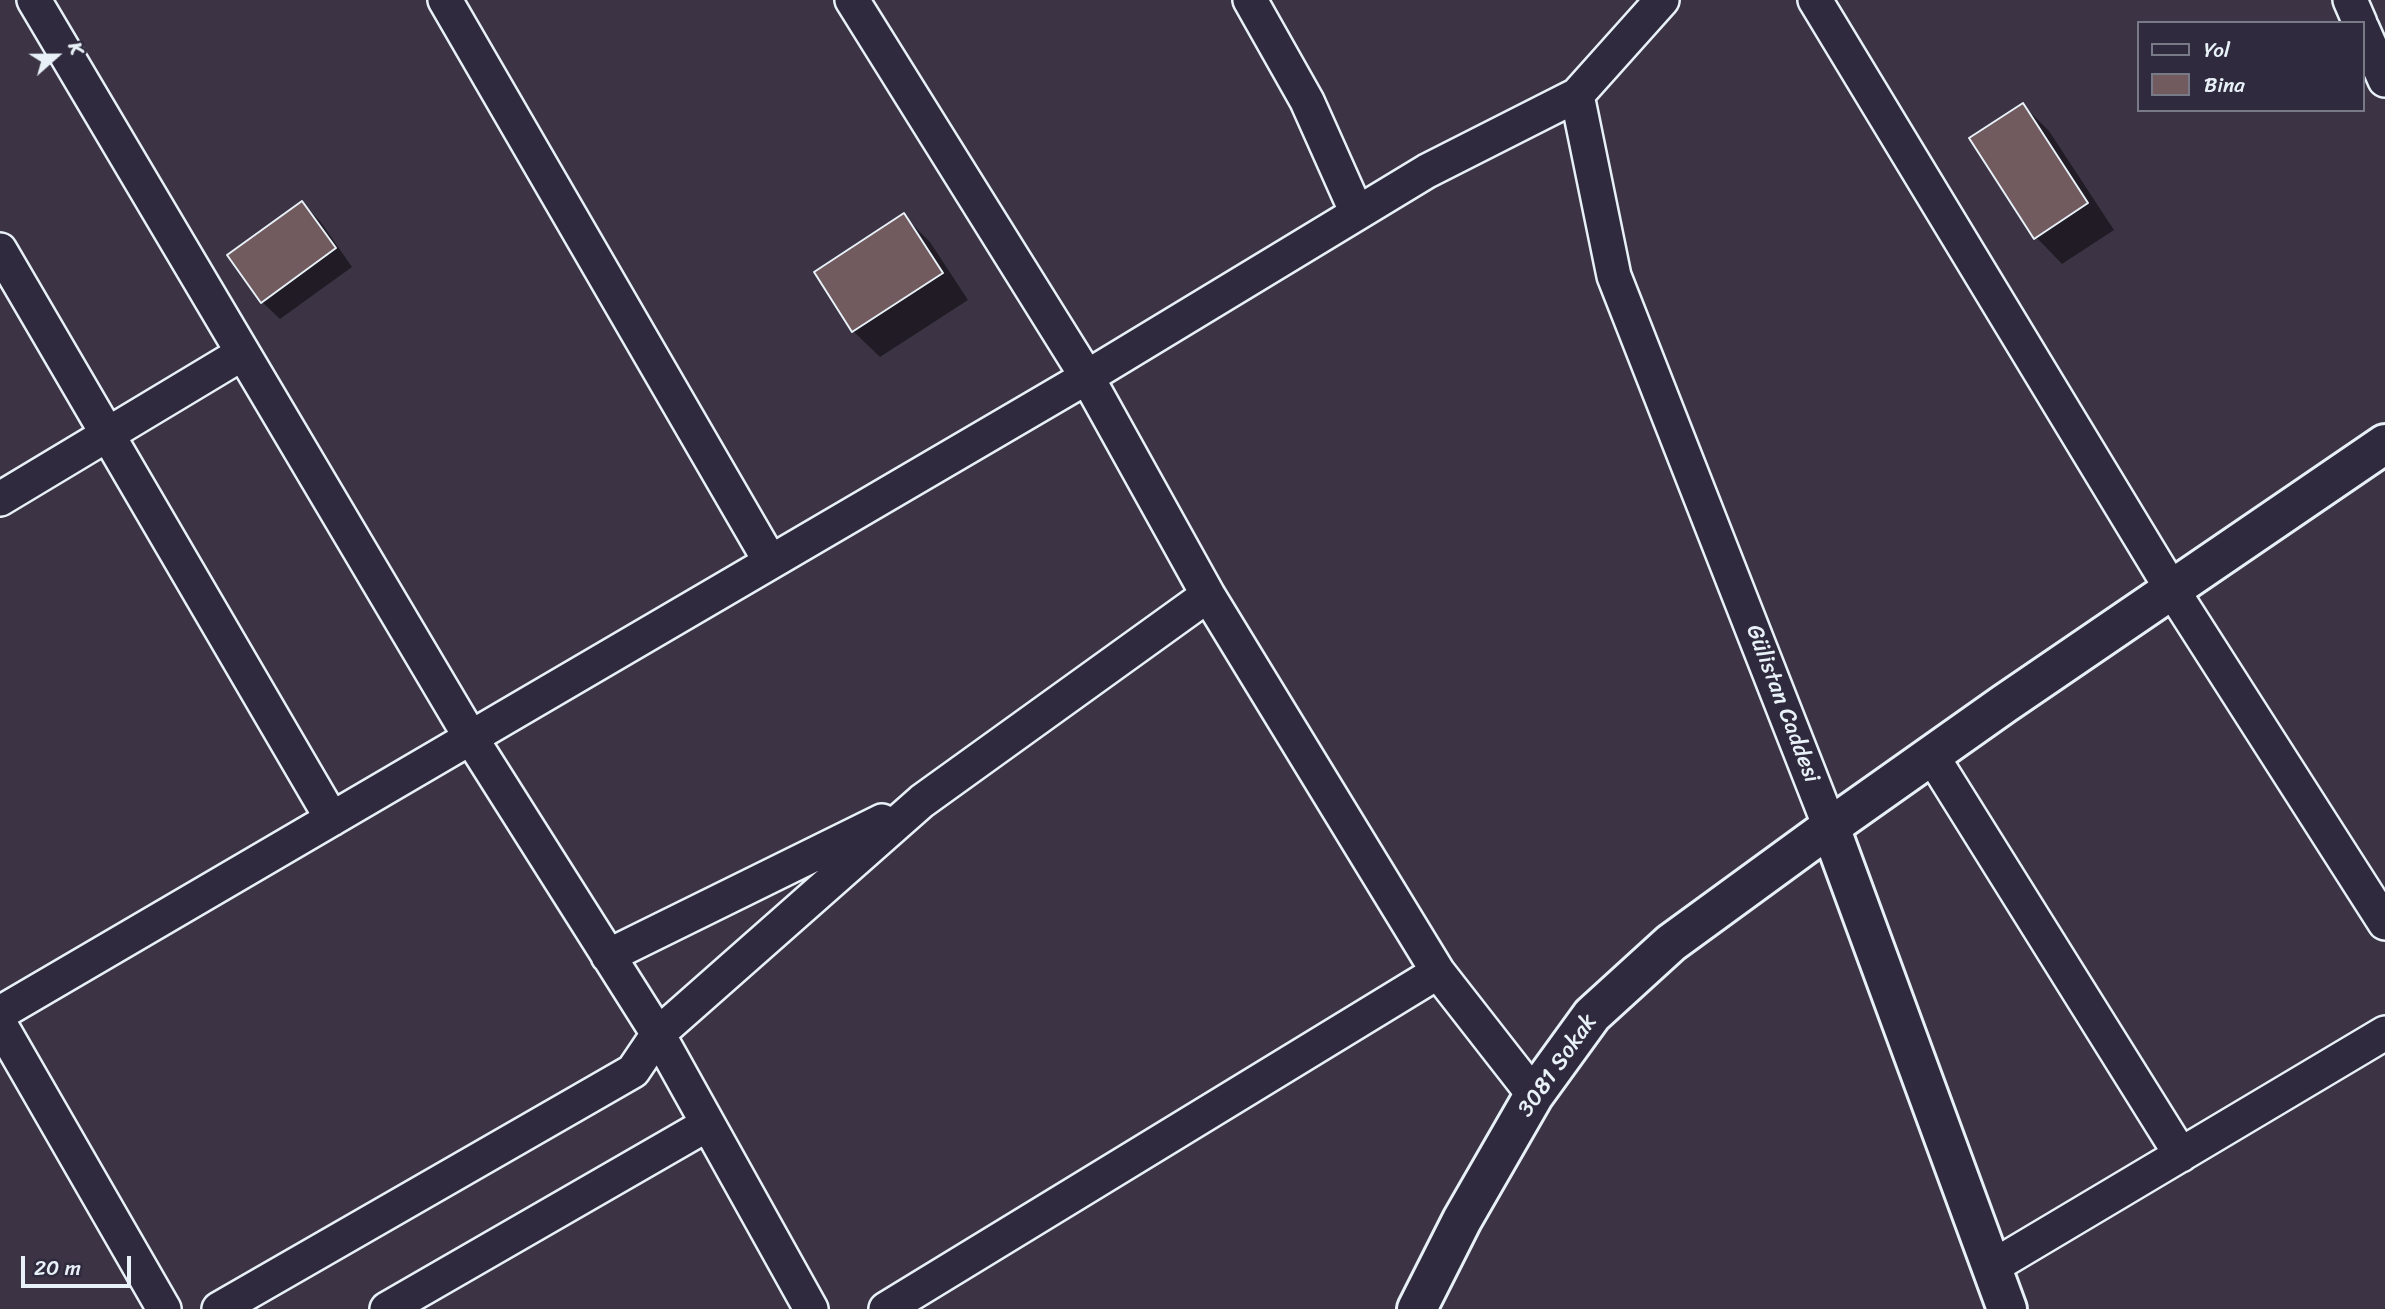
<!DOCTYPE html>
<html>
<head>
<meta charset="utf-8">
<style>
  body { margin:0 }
  #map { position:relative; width:2385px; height:1309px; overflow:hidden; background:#3c3444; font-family:Sriracha,sans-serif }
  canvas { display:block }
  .legend { position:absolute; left:2137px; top:21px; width:228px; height:91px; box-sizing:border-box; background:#2f2a3d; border:2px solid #797a88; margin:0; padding:9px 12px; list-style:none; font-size:21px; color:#e8f1f8 }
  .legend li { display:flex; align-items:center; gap:14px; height:35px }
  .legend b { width:35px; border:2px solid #797a88 }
  .north { position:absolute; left:21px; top:21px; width:70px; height:70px; -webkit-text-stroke:5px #2f2a3d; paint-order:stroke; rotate:69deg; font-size:19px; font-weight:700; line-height:28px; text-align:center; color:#e8f1f8 }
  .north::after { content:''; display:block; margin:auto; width:24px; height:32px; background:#e8f1f8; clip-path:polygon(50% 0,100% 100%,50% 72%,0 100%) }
  .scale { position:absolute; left:21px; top:1256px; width:110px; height:32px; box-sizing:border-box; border:4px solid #e8f1f8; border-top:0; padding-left:9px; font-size:21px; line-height:24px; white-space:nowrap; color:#e8f1f8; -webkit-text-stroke:5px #2f2a3d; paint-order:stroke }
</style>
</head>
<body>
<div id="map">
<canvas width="2385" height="1309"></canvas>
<ul class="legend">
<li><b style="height:9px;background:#2f2a3d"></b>Yol</li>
<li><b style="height:19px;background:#715b5f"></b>Bina</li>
</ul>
<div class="north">K</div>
<div class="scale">20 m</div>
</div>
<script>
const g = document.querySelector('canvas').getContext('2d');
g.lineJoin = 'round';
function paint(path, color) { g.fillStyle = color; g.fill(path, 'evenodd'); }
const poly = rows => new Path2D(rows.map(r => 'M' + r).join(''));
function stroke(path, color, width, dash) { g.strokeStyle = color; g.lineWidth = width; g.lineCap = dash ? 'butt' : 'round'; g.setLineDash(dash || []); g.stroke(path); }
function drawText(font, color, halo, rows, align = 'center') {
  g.font = font + ' Sriracha,sans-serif'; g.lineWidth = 7; g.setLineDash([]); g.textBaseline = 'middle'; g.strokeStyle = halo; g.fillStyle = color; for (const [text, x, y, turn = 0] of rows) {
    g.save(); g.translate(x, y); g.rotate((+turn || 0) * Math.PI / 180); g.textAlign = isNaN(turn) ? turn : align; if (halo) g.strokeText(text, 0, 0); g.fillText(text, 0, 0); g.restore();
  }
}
paint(poly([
  [2023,105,2049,131,2114,230,2062,264,2036,237],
  [302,203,320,221,352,267,280,319,262,302],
  [904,216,930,242,968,300,880,357,853,331]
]), '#0007');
const building = poly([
  [2023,103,2088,203,2034,239,1969,138,2023,103],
  [302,201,336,248,261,303,227,255,302,201],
  [904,213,943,273,852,332,814,272,904,213]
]);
paint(building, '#715b5f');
stroke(building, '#e8f1f8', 2);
const street = poly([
  [34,0,471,738,658,1034,811,1309],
  [445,0,770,561],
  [852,0,1087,377,1208,595,1438,972,1534,1095],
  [1250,0,1307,101,1357,213],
  [1815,0,2171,588,2385,923],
  [2350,0,2360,23],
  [2362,28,2385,80],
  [1577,95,1614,276,1830,827],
  [0,250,332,819],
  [0,499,243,353],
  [1932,756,2181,1155],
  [608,956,882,821],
  [0,1013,1087,377,1427,171,1577,95,1662,0],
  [0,1024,164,1309],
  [1992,1267,2385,1033],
  [219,1309,633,1071,658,1034,922,801,1208,595],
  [387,1309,708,1124],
  [886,1309,1438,972]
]);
const secondary = poly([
  [1830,827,2007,1309],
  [1417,1309,1462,1220,1534,1095,1592,1015,1671,943,1830,827,2004,704,2385,444]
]);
stroke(street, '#e8f1f8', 38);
stroke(secondary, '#e8f1f8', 44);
stroke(street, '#2f2a3d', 33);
stroke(secondary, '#2f2a3d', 38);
drawText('23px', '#e8f1f8', '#2f2a3d', [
  ["Gülistan Caddesi",1782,704,69],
  ["3081 Sokak",1558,1066,-55]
]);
</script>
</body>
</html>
